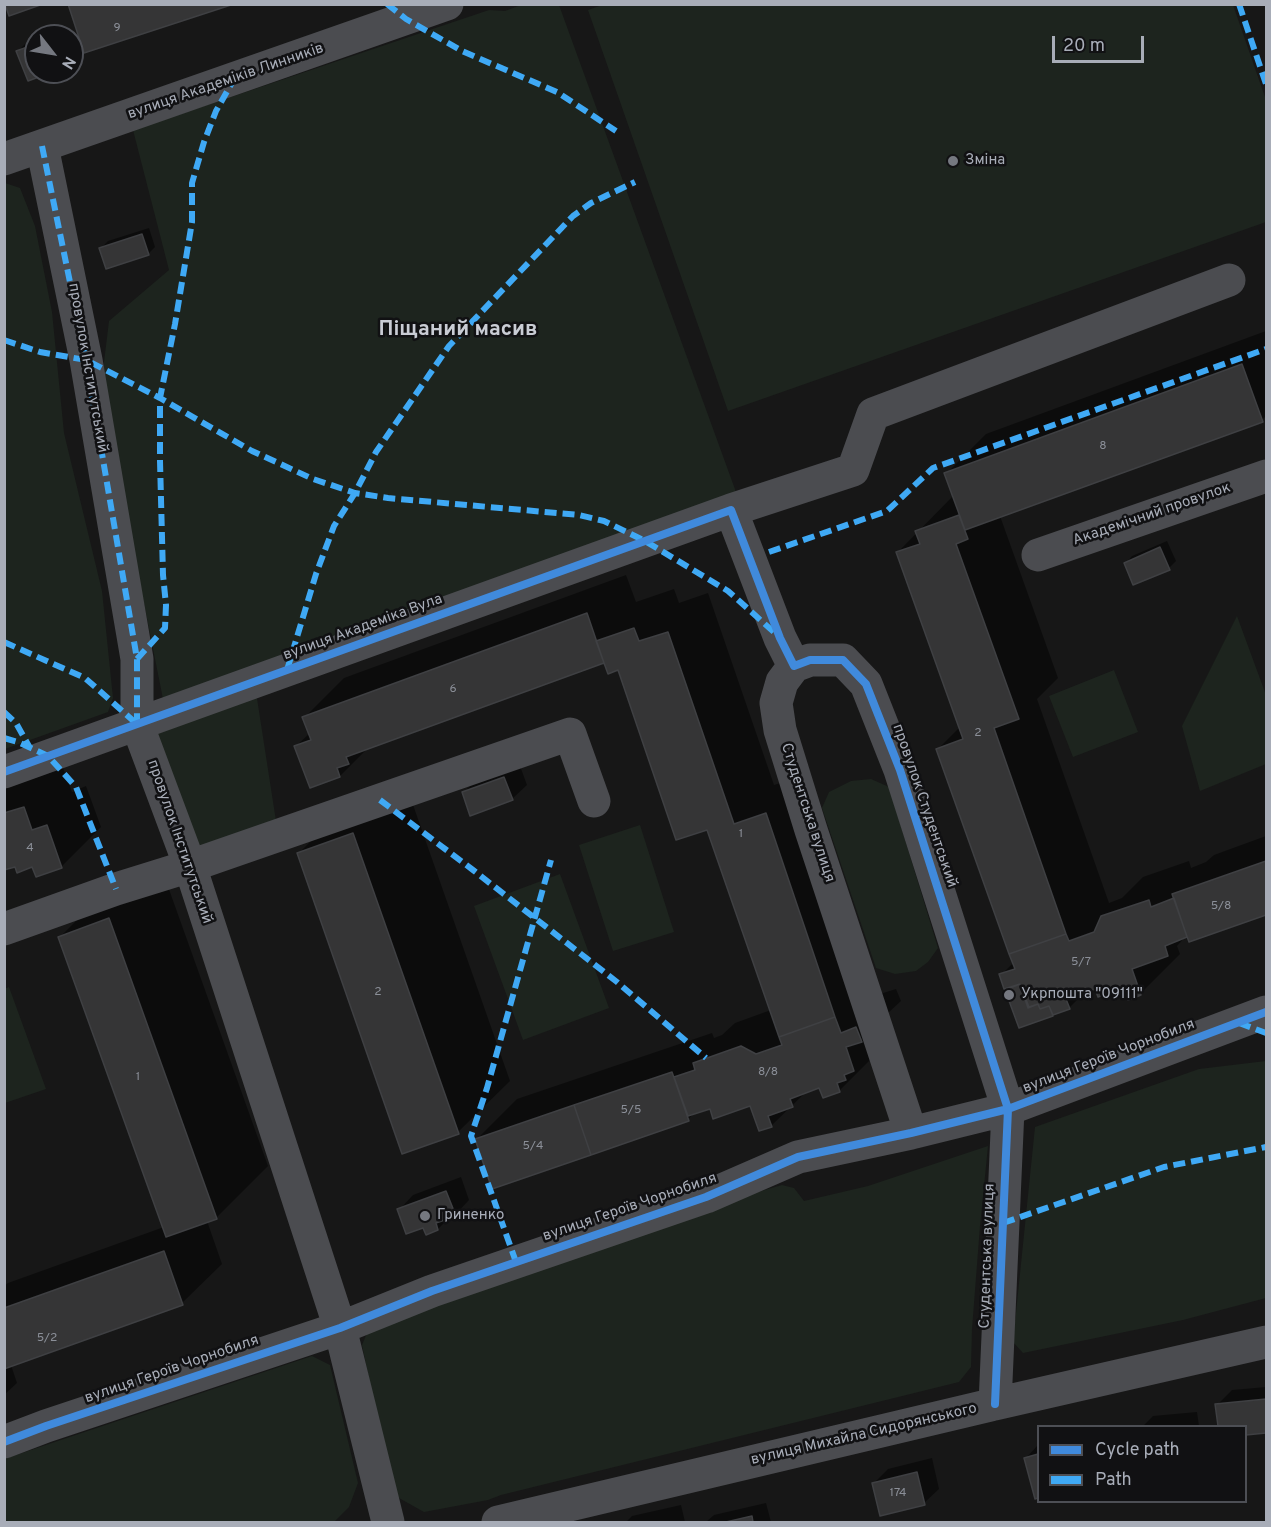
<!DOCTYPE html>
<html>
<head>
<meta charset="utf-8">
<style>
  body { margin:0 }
  #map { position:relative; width:1271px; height:1527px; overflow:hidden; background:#171717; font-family:Overpass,sans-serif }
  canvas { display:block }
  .frame { position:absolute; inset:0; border:6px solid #a8adb8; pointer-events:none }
  .legend { position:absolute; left:1037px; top:1425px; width:210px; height:78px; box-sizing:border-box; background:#111113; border:2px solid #4d4f55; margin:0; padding:8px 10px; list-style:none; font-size:18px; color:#a8adb8 }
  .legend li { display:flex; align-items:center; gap:12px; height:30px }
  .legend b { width:30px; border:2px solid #4d4f55 }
  .north { position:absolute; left:24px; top:24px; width:60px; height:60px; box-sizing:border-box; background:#111113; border:2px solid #4d4f55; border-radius:50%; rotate:121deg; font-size:16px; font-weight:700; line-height:24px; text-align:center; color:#a8adb8 }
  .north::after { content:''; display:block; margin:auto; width:21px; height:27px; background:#757880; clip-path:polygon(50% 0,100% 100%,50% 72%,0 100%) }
  .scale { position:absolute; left:1052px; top:36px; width:92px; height:27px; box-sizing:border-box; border:3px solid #a8adb8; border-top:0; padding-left:8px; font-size:18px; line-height:21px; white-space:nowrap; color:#a8adb8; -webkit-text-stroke:4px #111113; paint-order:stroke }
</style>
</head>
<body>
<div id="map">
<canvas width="1271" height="1527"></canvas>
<div class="frame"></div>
<ul class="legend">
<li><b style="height:8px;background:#408adc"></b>Cycle path</li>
<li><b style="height:8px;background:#3fa9f5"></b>Path</li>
</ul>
<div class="north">N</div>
<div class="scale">20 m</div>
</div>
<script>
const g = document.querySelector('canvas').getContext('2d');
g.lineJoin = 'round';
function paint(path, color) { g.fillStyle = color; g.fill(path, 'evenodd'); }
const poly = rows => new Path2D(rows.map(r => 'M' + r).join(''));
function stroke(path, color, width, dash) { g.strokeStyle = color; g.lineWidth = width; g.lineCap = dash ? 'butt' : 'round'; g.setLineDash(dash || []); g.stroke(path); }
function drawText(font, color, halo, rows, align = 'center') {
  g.font = font + ' Overpass,sans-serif'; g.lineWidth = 5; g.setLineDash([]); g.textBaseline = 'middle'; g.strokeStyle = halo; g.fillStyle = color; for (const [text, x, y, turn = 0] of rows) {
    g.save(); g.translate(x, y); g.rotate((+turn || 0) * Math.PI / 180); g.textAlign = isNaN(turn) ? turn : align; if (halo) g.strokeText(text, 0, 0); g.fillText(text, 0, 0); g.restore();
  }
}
paint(poly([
  [605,4,1233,5,1266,100,1266,222,728,411,588,10],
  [521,5,559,5,736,492,163,699,101,387,109,321,169,270,133,130,489,10,505,11],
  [5,183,20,188,35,226,52,312,64,433,102,591,113,698,108,712,5,749],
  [1237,616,1266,695,1266,764,1200,791,1182,726],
  [1114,670,1138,732,1073,757,1049,696],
  [256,692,276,821,201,851,154,729],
  [871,779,889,787,938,948,928,962,916,971,895,974,876,968,822,808,829,792,851,781],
  [640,825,674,932,613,951,579,845],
  [560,874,609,1008,523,1040,474,906],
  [9,987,46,1089,5,1103,4,989],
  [1266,1061,1266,1298,1183,1320,1023,1353,1013,1342,1035,1127,1199,1069],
  [988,1146,980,1226,972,1329,971,1367,959,1382,501,1495,488,1500,424,1512,399,1498,391,1484,362,1345,367,1333,391,1321,733,1199,782,1185,794,1188,804,1201,868,1186],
  [312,1356,330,1365,358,1483,349,1507,334,1522,5,1522,4,1459]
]), '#1d241e');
paint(poly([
  [36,40,36,72,46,72,28,79,18,51,25,44],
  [149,228,155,247,148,254,101,248,108,241],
  [1266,331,1266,416,1262,420,1000,516,1058,678,1037,699,1109,903,1122,898,1143,877,1189,861,1191,868,1206,862,1214,855,1266,836,1266,914,1190,941,1188,936,1186,936,1177,946,1180,954,1140,994,1125,986,1096,987,1087,990,1069,1008,1019,1026,1006,990,1011,985,1001,975,1014,962,938,749,960,727,897,553,954,495,946,474,986,434],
  [1167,541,1176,561,1169,568,1134,583,1126,563,1132,556],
  [626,575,636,602,674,589,679,603,708,593,774,785,806,775,880,994,896,989,901,1001,887,1014,879,1051,839,1091,820,1086,807,1091,771,1126,751,1104,711,1107,696,1112,688,1119,477,1139,517,1099,712,1033,714,1038,722,1035,735,1023,771,1010,708,828,618,668,604,661,369,747,340,776,296,746,310,733,304,718,344,678],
  [519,763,527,785,512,799,463,793,478,778],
  [63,768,72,792,86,786,101,827,61,867,16,865,4,869,4,789],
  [405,782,510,1081,458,1132,299,853,351,801],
  [161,867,268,1166,217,1217,207,1221,222,1264,182,1303,11,1365,17,1383,4,1395,4,1286,8,1283,164,1227,60,937,112,885],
  [461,1177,469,1200,455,1215,450,1217,438,1229,424,1226,399,1210,413,1195],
  [1266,1387,1266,1432,1246,1434,1246,1426,1219,1426,1217,1405,1232,1390],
  [1197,1412,1199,1426,1143,1426,1153,1416],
  [1038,1445,1038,1497,1036,1497,1026,1458],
  [932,1458,939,1489,924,1503,873,1484,888,1469],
  [766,1503,771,1522,706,1522,714,1515],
  [681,1505,685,1522,626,1522,632,1516]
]), '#0007');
const building = poly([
  [5,4,43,4,9,16,5,4],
  [68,4,234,4,84,53,68,4],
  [36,44,36,72,46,72,47,74,28,81,16,51,36,44],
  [142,234,149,255,106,269,99,248,142,234],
  [1242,364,1263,422,965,530,944,473,1242,364],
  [959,515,968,539,956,544,1019,719,994,728,1066,934,1009,954,936,749,963,739,896,552,920,544,915,531,959,515],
  [1160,547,1170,570,1133,585,1124,563,1160,547],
  [587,613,604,663,346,757,349,764,337,768,340,777,310,788,294,746,311,740,302,717,587,613],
  [634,628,639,641,668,632,734,824,766,813,835,1017,779,1037,707,830,676,840,618,670,608,674,596,641,634,628],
  [504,777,513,800,470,816,462,792,504,777],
  [24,807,32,830,47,825,62,868,36,877,32,867,17,873,15,867,4,870,4,813,24,807],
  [353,833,459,1134,402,1154,297,853,353,833],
  [1266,861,1266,915,1189,942,1172,894,1266,861],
  [1174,898,1187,937,1165,946,1168,956,1132,969,1141,995,1128,1000,1124,988,1098,997,1095,989,1066,999,1070,1009,1053,1015,1049,1006,1040,1009,1038,1004,1029,1007,1020,984,1004,989,999,974,1015,969,1009,954,1066,934,1069,941,1094,932,1101,916,1149,900,1151,907,1174,898],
  [109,918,217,1219,166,1237,58,937,109,918],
  [1020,984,1028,1008,1038,1004,1040,1009,1049,1006,1053,1016,1019,1028,1005,990,1020,984],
  [835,1017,841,1033,856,1027,862,1042,846,1047,854,1071,844,1075,846,1080,837,1083,840,1092,823,1098,819,1088,790,1099,793,1107,768,1116,772,1127,759,1131,750,1106,713,1119,710,1109,688,1116,674,1077,695,1070,693,1063,741,1046,756,1054,782,1045,779,1037,835,1017],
  [672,1072,689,1121,591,1155,574,1105,672,1072],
  [574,1105,591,1155,492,1189,475,1139,574,1105],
  [446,1191,456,1216,436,1223,438,1230,426,1235,423,1228,406,1234,397,1209,446,1191],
  [164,1251,183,1305,4,1369,4,1308,164,1251],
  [1266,1399,1266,1433,1246,1435,1246,1426,1218,1426,1215,1404,1266,1399],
  [1038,1454,1038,1498,1035,1499,1024,1458,1038,1454],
  [917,1472,925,1505,880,1516,872,1483,917,1472],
  [752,1516,753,1522,726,1522,752,1516]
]);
paint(building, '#353536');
stroke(building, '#3f4043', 1.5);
stroke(poly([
  [42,146,86,360,137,659,137,724,190,866,340,1328,388,1522],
  [4,159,447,4],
  [731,510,780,638,794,666,810,660,843,660,866,684,900,770,1008,1109,995,1404],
  [1038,555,1266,476],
  [794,666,782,682,776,703,780,730,811,830,911,1133],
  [4,772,731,510,853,470,873,414,1229,280],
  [4,929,116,889,190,866,570,734,594,801],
  [4,1442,46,1426,340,1328,432,1291,706,1197,798,1157,911,1133,1008,1109,1266,1012],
  [498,1522,995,1404,1266,1342]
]), '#4b4c50', 33);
stroke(poly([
  [387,4,406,19,462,51,557,92,616,131],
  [1239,4,1266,84],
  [42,146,86,360,137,659,137,724],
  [4,340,40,352,86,360,160,398,252,451,313,479,355,493,388,498,579,515,604,521,645,541,728,591,776,634],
  [769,552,887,511,933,468,1266,349],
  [4,642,85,678,137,724],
  [137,659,165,628,166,605,163,575,160,461,160,398,175,324,192,222,192,183,204,142,216,111,234,79],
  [287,670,316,574,334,526,355,493,376,452,449,346,573,216,591,203,635,182],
  [4,712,16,723,30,748],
  [4,738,18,742,48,756,76,787,116,889],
  [380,800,473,870,617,982,706,1058],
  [1239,1023,1266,1033],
  [1003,1223,1164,1167,1266,1147],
  [516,1262,471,1136,487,1088,551,860]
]), '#3fa9f5', 6, [12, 6]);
stroke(poly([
  [4,772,731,510,780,638,794,666,810,660,843,660,866,684,900,770,1008,1109,995,1404],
  [4,1442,46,1426,340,1328,432,1291,706,1197,798,1157,911,1133,1008,1109,1266,1012]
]), '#408adc', 8);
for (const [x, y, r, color] of [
  [953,161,6,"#757880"],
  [1009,995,6,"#757880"],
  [425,1216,6,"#757880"]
]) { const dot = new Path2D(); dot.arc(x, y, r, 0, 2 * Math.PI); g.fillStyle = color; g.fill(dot); stroke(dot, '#111113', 2); }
drawText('12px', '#8b8f98', null, [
  ["9",117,29],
  ["8",1103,447],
  ["6",453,690],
  ["2",978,734],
  ["1",741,835],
  ["4",30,849],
  ["5/8",1221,907],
  ["5/7",1081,963],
  ["2",378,993],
  ["8/8",768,1073],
  ["1",138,1078],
  ["5/5",631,1111],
  ["5/4",533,1147],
  ["5/2",47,1339],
  ["174",898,1494]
]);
drawText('15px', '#a8adb8', '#111113', [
  ["вулиця Академіків Линників",226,82,-19],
  ["провулок Інститутський",87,368,80],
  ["Академічний провулок",1152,515,-19],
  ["вулиця Академіка Вула",363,628,-20],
  ["провулок Студентський",924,806,71],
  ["Студентська вулиця",807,813,72],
  ["провулок Інститутський",179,842,71],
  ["вулиця Героїв Чорнобиля",1109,1057,-21],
  ["вулиця Героїв Чорнобиля",630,1208,-19],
  ["Студентська вулиця",988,1256,-88],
  ["вулиця Героїв Чорнобиля",172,1370,-19],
  ["вулиця Михайла Сидорянського",864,1435,-13]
]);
drawText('15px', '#a8adb8', '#111113', [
  ["Зміна",965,161],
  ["Укрпошта \"09111\"",1021,995],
  ["Гриненко",437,1216]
], 'left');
drawText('bold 21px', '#c9ccd4', '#111113', [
  ["Піщаний масив",458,331]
]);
</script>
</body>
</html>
